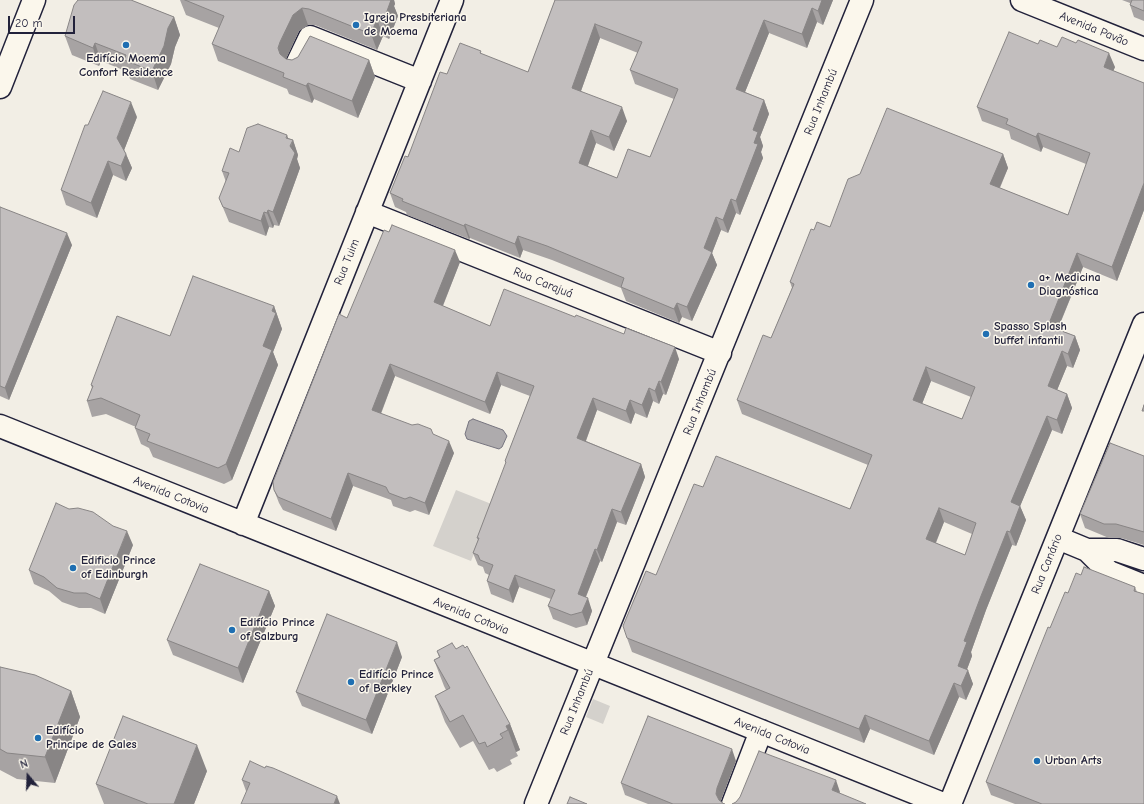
<!DOCTYPE html>
<html>
<head>
<meta charset="utf-8">
<style>
  body { margin:0 }
  #map { position:relative; width:1144px; height:804px; overflow:hidden; background:#f2eee5; font-family:"Comic Neue",sans-serif }
  canvas { display:block }
  .north { position:absolute; left:8px; top:756px; width:40px; height:40px; -webkit-text-stroke:3px #fbf7ec; paint-order:stroke; rotate:341deg; font-size:11px; font-weight:700; line-height:16px; text-align:center; color:#22223b }
  .north::after { content:''; display:block; margin:auto; width:14px; height:18px; background:#22223b; clip-path:polygon(50% 0,100% 100%,50% 72%,0 100%) }
  .scale { position:absolute; left:8px; top:16px; width:67px; height:18px; box-sizing:border-box; border:2px solid #22223b; border-top:0; padding-left:5px; font-size:12px; line-height:14px; white-space:nowrap; color:#22223b; -webkit-text-stroke:3px #fbf7ec; paint-order:stroke }
</style>
</head>
<body>
<div id="map">
<canvas width="1144" height="804"></canvas>
<div class="north">N</div>
<div class="scale">20 m</div>
</div>
<script>
const g = document.querySelector('canvas').getContext('2d');
g.lineJoin = 'round';
function paint(path, color) { g.fillStyle = color; g.fill(path, 'evenodd'); }
const poly = rows => new Path2D(rows.map(r => 'M' + r).join(''));
function stroke(path, color, width, dash) { g.strokeStyle = color; g.lineWidth = width; g.lineCap = dash ? 'butt' : 'round'; g.setLineDash(dash || []); g.stroke(path); }
function drawText(font, color, halo, rows, align = 'center') {
  g.font = font + ' "Comic Neue",sans-serif'; g.lineWidth = 3; g.setLineDash([]); g.textBaseline = 'middle'; g.strokeStyle = halo; g.fillStyle = color; for (const [text, x, y, turn = 0] of rows) {
    g.save(); g.translate(x, y); g.rotate((+turn || 0) * Math.PI / 180); g.textAlign = isNaN(turn) ? turn : align; if (halo) g.strokeText(text, 0, 0); g.fillText(text, 0, 0); g.restore();
  }
}
paint(poly([
  [456,490,494,505,471,561,433,546],
  [593,699,610,706,603,724,586,717]
]), '#d4d1cc');
const water = poly([
  [473,419,503,430,507,436,502,447,499,449,467,439,465,434,469,421,473,419]
]);
paint(water, '#aeabad');
stroke(water, '#76747f', 1);
const minor = poly([
  [1022,0,1144,49],
  [297,64,310,37,420,81],
  [0,87,34,0],
  [367,212,720,353],
  [0,426,943,804],
  [243,524,452,0],
  [1058,538,1087,550,1117,550,1144,559],
  [1087,550,1109,572,1144,586],
  [536,804,862,0],
  [733,804,761,731],
  [950,804,1144,324]
]);
stroke(minor, '#22223b', 25);
stroke(minor, '#fbf7ec', 22);
paint(poly([
  [180,0,394,0,395,4,394,6,398,16,389,39,383,36,377,50,315,25,308,25,299,31,286,59,292,60,369,60,375,77,358,118,314,99,312,103,289,94,287,89,218,61,212,44,219,28,186,15],
  [555,0,833,0,823,25,817,22,807,48,769,33,745,92,764,100,769,114,760,137,763,146,761,152,763,158,740,215,736,213,728,233,721,230,712,253,717,265,692,321,682,317,679,323,626,301,621,288,552,260,523,250,520,258,470,238,469,239,407,215,406,212,395,207,390,193,447,74,481,51,481,54,528,72],
  [600,38,638,53,630,70,635,84,674,99,650,157,617,178,588,166,596,143,614,151,627,121,581,91],
  [1122,0,1144,0,1144,21,1134,17,1130,5,1130,3],
  [136,2,174,17,180,35,175,47,171,64,158,90,130,79,128,72,101,61,99,66,72,55,65,36],
  [1038,44,1057,47,1115,67,1113,71,1144,83,1144,210,1117,281,1083,267,1058,329,1075,336,1080,350,1073,368,1067,366,1057,390,1067,394,1072,408,1062,434,1052,430,1020,506,1026,520,1016,546,1012,545,986,610,971,652,972,656,967,669,973,684,966,700,959,697,934,755,870,729,864,743,632,652,627,638,656,575,703,487,850,509,868,465,742,414,737,400,771,338,792,288,790,282,814,230,830,227,1003,154,1008,168,1000,188,1068,215,1086,164,1043,147,1041,152,1011,139,1009,131,982,121,977,107],
  [931,381,971,397,962,419,922,404],
  [944,522,972,534,965,555,936,543],
  [137,117,124,150,126,154,132,168,126,181,113,175,97,218,66,205,61,190],
  [288,138,293,140,298,155,297,159,300,168,279,226,274,225,273,228,269,227,266,236,229,222,219,198,226,182,222,171],
  [0,207,72,245,9,400,0,396],
  [460,262,443,306,490,326,679,359,666,395,663,394,659,404,653,401,647,418,635,413,631,424,597,410,586,441,641,464,645,477,626,525,617,522,602,562,600,561,586,597,592,611,587,625,576,628,553,619,548,606,551,599,519,587,513,603,491,594,487,581,489,575,485,573,483,567,478,565,473,553,478,540,477,538,506,464,505,461,530,396,501,385,490,414,395,376,381,414,433,434,454,453,429,515,415,510,410,512,393,506,391,500,353,486,336,531,283,510,279,503,274,490,347,318],
  [274,306,282,329,273,352,278,365,232,480,224,484,153,457,149,448,141,444,135,428,136,427,106,414,92,417,87,401,92,388,91,385,170,336],
  [1144,456,1144,545,1121,538,1109,538,1085,528,1080,514],
  [133,545,105,614,91,608,79,608,62,602,49,591,34,584,29,570],
  [1081,575,1135,587,1137,592,1144,804,1015,804,991,795,986,782,1050,628,1068,593],
  [269,591,275,606,243,683,173,655,167,640],
  [456,649,510,724,520,750,516,752,518,756,510,760,512,764,497,772,494,768,489,770,473,741,460,748,445,722,435,696,446,690,444,686,434,660,439,657,437,651],
  [402,657,372,734,302,706,296,692],
  [0,667,71,691,80,717,55,783,17,779,0,770],
  [736,761,721,800,721,802,724,804,725,804,648,804,625,795,621,783],
  [207,771,194,804,104,804,96,784],
  [242,780,340,804,246,791]
]), '#a7a3a3');
paint(poly([
  [387,0,394,0,395,4,394,6,398,16,389,39,383,22],
  [822,0,833,0,823,25,818,11],
  [302,8,308,25,299,31,286,59,286,71,278,48,280,42,293,15],
  [812,8,817,22,807,48,802,34],
  [174,17,180,35,175,47,171,64,158,90,152,71,168,28],
  [377,19,383,36,377,50,371,34],
  [764,20,769,33,741,102,736,89],
  [595,24,600,38,577,102,572,88],
  [95,43,101,61,99,66,93,48],
  [1109,53,1115,67,1109,81,1104,67],
  [369,60,375,77,358,118,352,101],
  [308,83,314,99,312,103,306,86],
  [764,100,769,114,760,137,763,146,761,152,763,158,740,215,736,201,754,143,753,130],
  [131,102,137,117,123,153,117,138],
  [622,107,627,121,614,151,609,137],
  [591,130,596,143,584,176,579,163],
  [1038,133,1043,147,1041,152,1036,137],
  [287,135,291,146,293,140,298,155,297,159,300,168,279,226,273,212],
  [126,154,132,168,126,181,121,166],
  [1003,154,1008,168,995,198,990,184],
  [108,161,113,175,97,218,91,203],
  [1144,183,1144,210,1117,281,1112,267],
  [731,199,736,213,728,233,723,220],
  [268,210,274,225,273,228,267,213],
  [264,212,269,227,266,236,261,221],
  [716,217,721,230,712,253,717,265,692,321,687,307,704,248],
  [465,224,470,238,469,239,464,226],
  [67,233,72,245,9,400,5,388],
  [518,236,523,250,520,258,515,244],
  [455,250,460,262,439,315,434,302],
  [1077,253,1083,267,1053,340,1048,326],
  [677,303,682,317,679,323,674,309],
  [274,306,282,329,273,352,278,365,232,480,226,464,263,346],
  [1075,336,1080,350,1073,368,1068,354],
  [675,347,679,359,666,395,661,382],
  [1062,351,1067,366,1053,400,1048,386],
  [390,364,395,376,377,423,372,410],
  [926,367,931,381,918,414,913,400],
  [497,372,501,385,490,414,485,402],
  [659,381,663,394,659,404,655,391],
  [649,388,653,401,647,418,642,405],
  [1067,394,1072,408,1062,434,1057,420],
  [593,398,597,410,582,451,577,438],
  [630,400,635,413,631,424,626,411],
  [1047,416,1052,430,1016,516,1011,502],
  [449,441,454,453,429,515,425,503],
  [641,464,645,477,626,525,621,512],
  [348,473,353,486,336,531,331,519],
  [1020,506,1026,520,1016,546,1010,532],
  [939,508,944,522,931,554,926,539],
  [612,509,617,522,602,562,597,550],
  [127,531,133,545,105,614,100,599],
  [1007,531,1012,545,986,610,971,652,972,656,963,680,958,666,964,641,981,596],
  [595,549,600,561,582,606,578,594],
  [515,575,519,587,513,603,509,590],
  [269,591,275,606,243,683,238,668],
  [588,598,592,611,587,625,582,612],
  [397,642,402,657,372,734,366,720],
  [968,670,973,684,966,700,961,686],
  [954,683,959,697,934,755,929,741],
  [71,691,80,717,55,783,45,757],
  [865,715,870,729,864,743,859,729],
  [510,724,520,750,516,752,508,730,506,726],
  [197,745,207,771,194,804,174,804],
  [732,749,736,761,721,800,721,804,716,794,717,788],
  [836,780,840,792,836,801,832,790],
  [337,796,340,804,334,804]
]), '#888585');
const building = poly([
  [78,0,131,0,174,17,168,28,164,46,152,71,124,60,126,55,95,43,93,48,65,36,74,5,78,0],
  [185,0,391,0,383,22,377,19,371,34,309,9,302,8,293,15,280,42,278,48,280,54,286,59,292,60,298,57,310,36,369,60,352,101,308,83,306,86,283,77,284,73,212,44,224,16,185,0],
  [555,0,822,0,818,11,812,8,802,34,764,20,736,89,764,100,753,130,758,132,754,143,758,144,736,201,731,199,723,220,716,217,704,248,712,252,687,307,677,303,674,309,621,287,624,278,547,246,518,236,515,244,465,224,464,226,402,201,403,199,390,193,405,156,408,157,440,72,447,74,460,43,481,51,480,53,528,72,555,0],
  [595,24,642,42,630,70,678,89,650,157,628,149,617,178,579,163,591,130,609,137,622,107,572,88,595,24],
  [1132,0,1144,0,1144,11,1130,5,1132,0],
  [1009,32,1038,44,1040,40,1057,47,1062,37,1076,43,1078,40,1109,53,1104,67,1144,83,1144,183,1112,267,1077,253,1048,326,1075,336,1068,354,1062,351,1048,386,1067,394,1057,420,1047,416,1011,502,1020,506,1010,532,1007,531,981,596,964,641,967,642,958,666,968,670,961,686,954,683,929,741,865,715,859,729,627,638,623,626,646,571,656,575,694,484,703,487,716,456,850,509,872,455,737,400,763,335,771,338,794,284,790,282,811,229,814,230,817,222,830,227,848,179,860,174,887,108,1003,154,990,184,1068,215,1090,153,1038,133,1036,137,1006,124,1008,119,977,107,1009,32],
  [926,367,975,387,962,419,913,400,926,367],
  [939,508,976,523,965,555,926,539,939,508],
  [103,91,131,102,117,138,126,154,121,166,108,161,91,203,61,190,85,125,88,125,103,91],
  [258,124,287,135,286,138,293,140,290,146,295,153,273,212,268,210,267,213,264,212,261,221,223,207,219,198,229,173,222,171,230,148,239,152,247,128,258,124],
  [0,207,67,233,5,388,0,386,0,207],
  [392,225,455,250,434,302,490,326,504,289,575,317,576,315,624,334,626,328,675,347,661,382,659,381,655,391,649,388,642,405,630,400,626,411,593,398,577,438,641,464,621,512,612,509,597,550,595,549,578,594,588,598,582,612,571,615,548,606,555,590,515,575,509,590,487,581,493,565,480,560,478,555,473,553,479,538,477,538,506,462,505,461,534,386,497,372,485,402,390,364,372,410,412,425,418,424,431,429,433,434,449,441,425,503,410,497,405,499,389,493,386,487,348,473,331,519,278,497,274,490,273,482,339,314,347,318,384,230,389,232,392,225],
  [193,276,274,306,272,311,276,313,263,346,272,350,226,464,218,468,147,441,150,434,135,428,140,415,101,398,87,401,93,386,91,385,117,316,170,336,193,276],
  [1144,405,1144,411,1142,411,1144,405],
  [1110,443,1144,456,1144,532,1116,524,1104,524,1080,514,1110,443],
  [56,503,69,509,78,508,93,512,113,526,127,531,100,599,86,593,74,593,57,588,44,577,29,570,56,503],
  [200,564,269,591,238,668,167,640,200,564],
  [1084,567,1135,587,1134,591,1144,594,1144,804,1042,804,986,782,1048,627,1050,628,1065,592,1068,593,1076,573,1081,575,1084,567],
  [327,614,397,642,366,720,296,692,327,614],
  [452,643,456,649,463,645,465,648,467,646,510,724,506,726,508,730,500,734,503,738,487,747,485,742,479,744,463,715,450,722,435,696,450,688,434,660,440,657,437,651,452,643],
  [0,667,35,675,71,691,45,757,7,753,0,749,0,667],
  [123,716,197,745,174,804,148,804,96,784,123,716],
  [648,716,732,749,717,788,716,794,719,800,724,804,725,804,673,804,621,783,648,716],
  [759,751,836,780,832,790,866,804,732,804,736,802,740,797,759,751],
  [250,761,265,768,266,766,273,768,337,796,334,804,241,804,250,783,242,780,250,761],
  [570,797,587,804,567,804,570,797]
]);
paint(building, '#c2bebe');
stroke(building, '#888585', 1);
for (const [x, y, r, color] of [
  [356,25,4,"#1f6fb2"],
  [126,45,4,"#1f6fb2"],
  [1031,285,4,"#1f6fb2"],
  [986,334,4,"#1f6fb2"],
  [73,568,4,"#1f6fb2"],
  [232,630,4,"#1f6fb2"],
  [351,682,4,"#1f6fb2"],
  [38,738,4,"#1f6fb2"],
  [1037,761,4,"#1f6fb2"]
]) { const dot = new Path2D(); dot.arc(x, y, r, 0, 2 * Math.PI); g.fillStyle = color; g.fill(dot); stroke(dot, '#fbf7ec', 1.5); }
drawText('bold 12px', '#22223b', '#fbf7ec', [
  ["Igreja Presbiteriana",364,18],
  ["de Moema",364,32],
  ["Edifício Moema",126,59,"center"],
  ["Confort Residence",126,73,"center"],
  ["a+ Medicina",1039,278],
  ["Diagnóstica",1039,292],
  ["Spasso Splash",994,327],
  ["buffet infantil",994,341],
  ["Edificio Prince",81,561],
  ["of Edinburgh",81,575],
  ["Edifício Prince",240,623],
  ["of Salzburg",240,637],
  ["Edifício Prince",359,675],
  ["of Berkley",359,689],
  ["Edifício",46,731],
  ["Principe de Gales",46,745],
  ["Urban Arts",1045,761]
], 'left');
drawText('12px', '#22223b', '#fbf7ec', [
  ["Avenida Pavão",1094,29,22],
  ["Rua Inhambú",821,102,-68],
  ["Rua Tuim",347,262,-68],
  ["Rua Carajuá",543,283,22],
  ["Rua Inhambú",700,402,-68],
  ["Avenida Cotovia",171,495,22],
  ["Rua Canário",1047,564,-68],
  ["Avenida Cotovia",471,616,22],
  ["Rua Inhambú",577,702,-68],
  ["Avenida Cotovia",772,736,22]
]);
</script>
</body>
</html>
